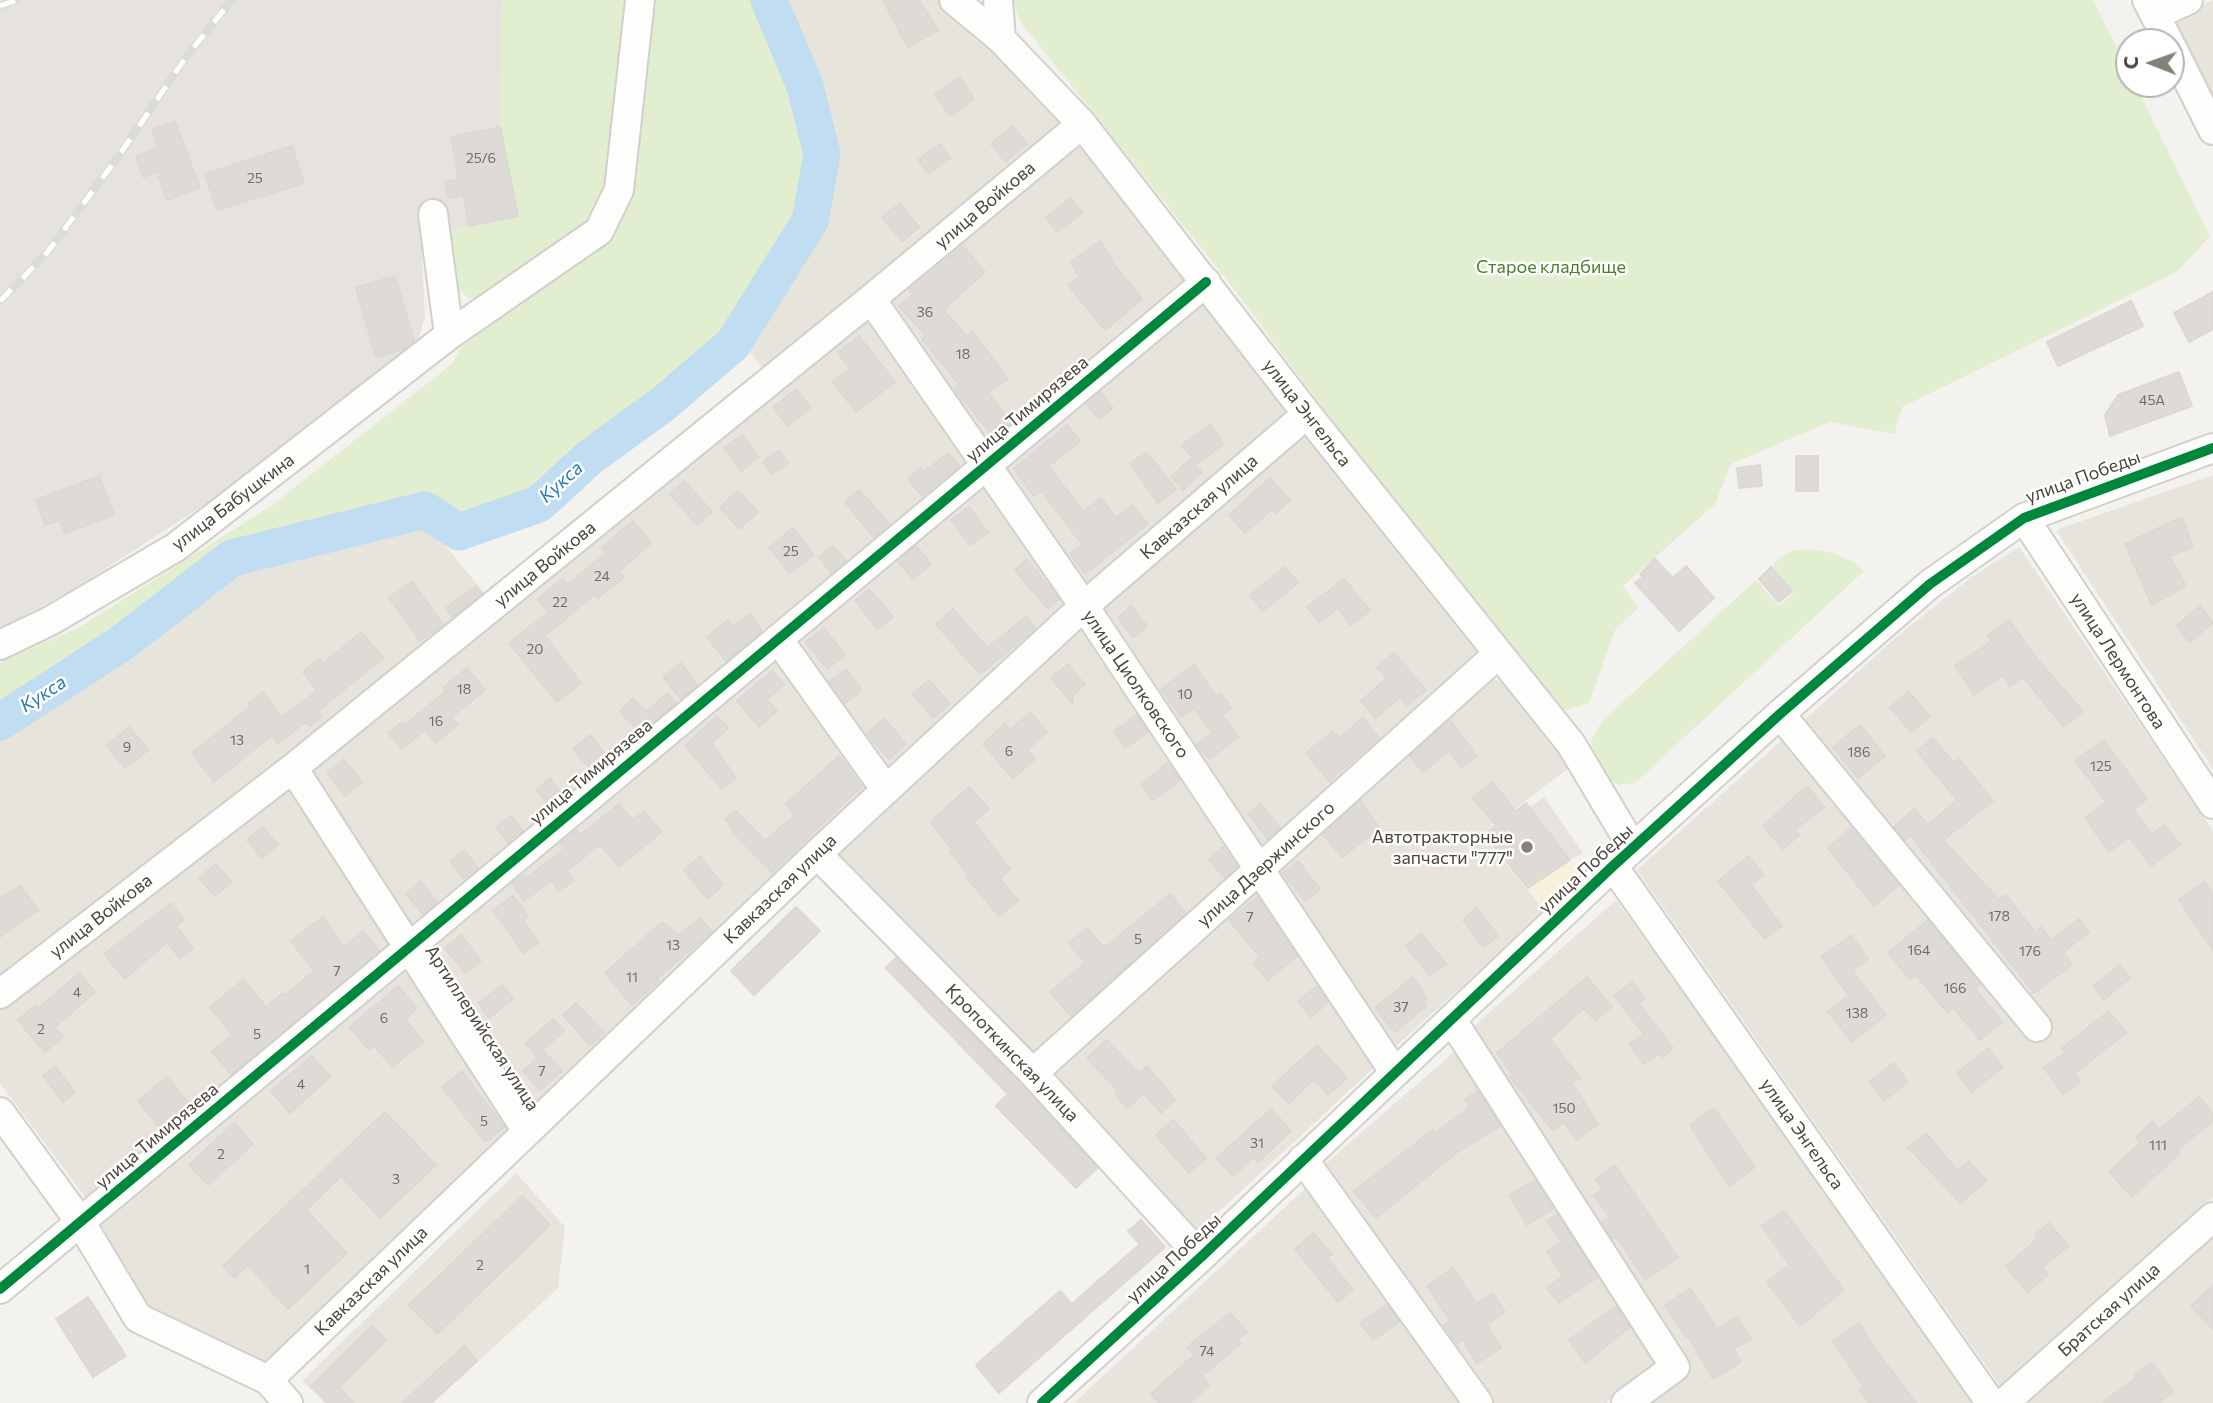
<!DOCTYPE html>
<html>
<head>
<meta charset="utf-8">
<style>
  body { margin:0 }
  #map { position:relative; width:2213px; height:1403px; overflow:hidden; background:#f4f2ee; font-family:Commissioner,sans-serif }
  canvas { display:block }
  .north { position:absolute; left:2115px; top:28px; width:70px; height:70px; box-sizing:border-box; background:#fff; border:2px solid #b7b4b0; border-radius:50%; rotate:271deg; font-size:19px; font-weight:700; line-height:28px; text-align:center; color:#4b4439 }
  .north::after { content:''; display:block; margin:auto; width:24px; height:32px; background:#868178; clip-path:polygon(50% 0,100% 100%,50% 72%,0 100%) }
</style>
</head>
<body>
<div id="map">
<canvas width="2213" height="1403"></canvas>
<div class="north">С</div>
</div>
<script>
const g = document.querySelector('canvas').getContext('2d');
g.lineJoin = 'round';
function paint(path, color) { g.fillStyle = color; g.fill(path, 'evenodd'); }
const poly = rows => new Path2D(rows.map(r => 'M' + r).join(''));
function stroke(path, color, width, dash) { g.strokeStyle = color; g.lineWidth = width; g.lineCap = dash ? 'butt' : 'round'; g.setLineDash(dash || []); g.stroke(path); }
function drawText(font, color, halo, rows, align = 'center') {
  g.font = font + ' Commissioner,sans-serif'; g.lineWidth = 5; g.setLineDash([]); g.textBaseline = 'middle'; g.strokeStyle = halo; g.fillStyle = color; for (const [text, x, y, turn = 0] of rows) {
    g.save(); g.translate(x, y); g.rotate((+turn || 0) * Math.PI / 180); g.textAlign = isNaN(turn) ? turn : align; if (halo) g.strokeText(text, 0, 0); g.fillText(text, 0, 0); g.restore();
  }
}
paint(poly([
  [776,0,942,0,976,40,1010,56,1070,122,766,371,743,345,813,238,825,155,812,80],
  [2213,0,2213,111,2170,21],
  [1080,136,1193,282,986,453,884,300],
  [1200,295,1291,411,1083,596,993,468],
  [870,313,975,462,410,935,307,769],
  [1302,425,1481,656,1260,859,1090,607],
  [2213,475,2213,769,2056,530],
  [981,478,1076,605,885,773,784,640],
  [410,526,436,534,489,599,0,980,0,729,124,646,235,562],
  [2019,547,2213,831,2213,1197,2003,1390,1637,870,1900,634,1972,577],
  [1084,621,1251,870,1040,1062,834,853],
  [777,649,877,785,533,1117,424,946],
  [1485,678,1501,681,1512,691,1570,767,1481,834,1545,911,1394,1048,1271,867],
  [287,784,395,949,88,1201,0,1083,0,1005],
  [1258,879,1380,1062,1196,1233,1048,1072],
  [1616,900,1981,1403,1644,1403,1690,1370,1472,1028],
  [404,964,514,1135,261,1364,149,1308,97,1228,215,1123],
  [1462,1045,1663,1362,1606,1403,1487,1403,1323,1166],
  [516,1173,565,1227,558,1288,433,1403,325,1403,302,1381],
  [1310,1184,1465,1403,1074,1403],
  [2213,1231,2213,1403,2020,1403]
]), '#e7e4dc');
paint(poly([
  [0,0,502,0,500,127,518,216,421,237,425,317,416,346,204,505,74,589,0,628]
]), '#e6e2de');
paint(poly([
  [502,0,632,0,611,190,591,223,488,294,469,299,450,283,444,232,518,216,500,127],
  [646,0,759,0,772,35,801,92,811,153,803,210,782,252,722,341,528,496,464,523,432,504,237,548,116,634,0,706,0,662,78,628,271,506,452,364,461,347,617,230,637,179],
  [1014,0,2093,0,2129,73,2129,84,2135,84,2210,236,2177,272,1902,407,1894,434,1830,422,1731,464,1715,504,1623,586,1638,608,1615,630,1589,703,1560,712,1539,697,1230,284,1019,20],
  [1809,549,1834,553,1852,561,1864,571,1635,783,1619,785,1605,778,1595,762,1591,741,1602,721,1756,580,1779,606,1794,592,1772,567,1781,557,1794,550]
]), '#e1eecf');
paint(poly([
  [1570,860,1577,874,1545,908,1530,889]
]), '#f7f0da');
paint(poly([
  [1544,797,1583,853,1570,860,1529,808]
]), '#e6e3df');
stroke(poly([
  [0,722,122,643,232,558,425,510,459,532,539,504,590,457,663,404,733,344,810,221,822,154,805,86,769,0]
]), '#c0ddf1', 37);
const building = poly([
  [883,0,919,0,938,30,908,48,883,0],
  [960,77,974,99,950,116,935,94,960,77],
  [175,121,200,188,167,200,157,172,143,177,136,157,158,148,152,130,175,121],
  [1013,126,1027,144,1006,162,991,144,1013,126],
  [500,127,518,216,469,226,463,195,448,198,445,182,459,179,451,137,500,127],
  [940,144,950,158,929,174,918,160,940,144],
  [292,146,304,183,217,210,205,174,292,146],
  [1071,198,1082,213,1057,232,1046,217,1071,198],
  [900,203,919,227,902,241,882,217,900,203],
  [1100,241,1113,260,1111,261,1142,299,1105,330,1068,285,1080,277,1070,262,1100,241],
  [963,246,985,272,943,310,967,336,973,332,1008,379,988,392,1011,423,993,437,954,388,959,384,922,339,926,336,899,306,913,294,909,290,963,246],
  [395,276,414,341,403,349,376,357,356,288,395,276],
  [2213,292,2213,329,2189,342,2174,313,2213,292],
  [2131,301,2143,326,2058,366,2047,342,2131,301],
  [859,336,895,382,856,412,833,382,850,369,838,353,859,336],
  [2179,372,2192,406,2110,436,2105,415,2118,395,2179,372],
  [796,389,811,408,788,426,773,407,796,389],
  [1101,392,1113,408,1099,419,1086,404,1101,392],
  [1067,425,1080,441,1049,466,1083,512,1101,498,1116,518,1132,505,1148,524,1085,574,1070,554,1082,544,1041,491,1034,496,1014,469,1067,425],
  [1210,425,1224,444,1197,463,1182,445,1210,425],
  [742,435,759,457,741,471,724,448,742,435],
  [779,450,788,463,772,474,763,462,779,450],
  [1146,452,1176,489,1158,503,1130,464,1146,452],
  [948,453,959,466,922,496,908,479,921,468,924,472,948,453],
  [1796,456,1818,456,1818,491,1796,491,1796,456],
  [1190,459,1202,472,1183,490,1171,477,1190,459],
  [1760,465,1762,486,1739,488,1737,468,1760,465],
  [99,476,114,515,65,533,60,520,45,525,36,500,99,476],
  [1270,478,1290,500,1276,513,1272,509,1245,533,1229,515,1270,478],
  [685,481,712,512,697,525,670,494,685,481],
  [859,490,890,524,874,538,845,502,859,490],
  [738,491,758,512,739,529,720,507,738,491],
  [969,507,988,532,970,545,951,520,969,507],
  [2182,517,2193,547,2169,556,2186,586,2152,605,2125,544,2182,517],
  [633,521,651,543,619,571,624,577,598,598,595,594,545,636,581,683,557,702,509,643,548,612,538,599,562,579,567,585,607,552,602,547,633,521],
  [793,528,814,555,790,573,769,547,793,528],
  [833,546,846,561,832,573,819,557,833,546],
  [916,546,931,564,913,579,898,561,916,546],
  [1027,559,1059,599,1048,609,1015,570,1027,559],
  [1655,559,1673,578,1686,566,1714,598,1679,631,1635,583,1643,577,1640,574,1655,559],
  [1285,567,1298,583,1263,611,1250,595,1285,567],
  [1771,567,1792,591,1779,602,1759,579,1771,567],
  [1344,579,1370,611,1350,625,1338,608,1319,622,1307,607,1344,579],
  [412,581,443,625,420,641,389,598,412,581],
  [476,586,482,593,453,617,446,608,476,586],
  [869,589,893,617,878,629,855,601,869,589],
  [1131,606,1147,626,1133,638,1118,618,1131,606],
  [2200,606,2213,623,2190,642,2176,626,2200,606],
  [953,609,987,648,1026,617,1036,628,980,674,936,624,953,609],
  [750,614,762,631,726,661,707,637,728,620,733,626,750,614],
  [2009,620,2033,654,2083,712,2064,727,2023,677,2010,686,2003,675,1974,695,1955,666,1992,641,1988,635,2009,620],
  [824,628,845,655,827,669,806,642,824,628],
  [361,632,383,658,318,711,322,717,310,726,306,722,278,743,272,735,214,782,192,753,251,706,248,703,263,692,282,717,317,691,303,672,319,659,323,664,361,632],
  [1394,653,1426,690,1407,706,1400,697,1376,718,1361,701,1387,678,1377,667,1394,653],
  [681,663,698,685,681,699,663,677,681,663],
  [1068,664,1085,685,1073,694,1073,704,1051,678,1068,664],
  [1194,665,1217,697,1221,694,1232,708,1222,715,1239,737,1209,759,1197,744,1212,732,1194,708,1181,717,1161,689,1194,665],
  [467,668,485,690,452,717,458,725,435,743,425,730,402,749,388,733,402,722,405,725,446,691,443,688,467,668],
  [846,669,862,690,845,703,829,682,846,669],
  [772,671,784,685,767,699,777,711,759,727,737,701,772,671],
  [929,680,950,704,933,718,913,694,929,680],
  [1909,692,1930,717,1911,732,1890,707,1909,692],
  [668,693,676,703,640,733,620,711,633,698,646,712,668,693],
  [1030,712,1047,732,1027,750,1035,759,1013,778,983,744,1005,724,1010,730,1030,712],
  [1137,715,1148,732,1125,748,1114,731,1137,715],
  [717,716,728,728,712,743,736,778,722,789,685,746,717,716],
  [1363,718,1379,738,1329,781,1306,753,1333,731,1339,738,1363,718],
  [884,719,906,744,889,759,867,734,884,719],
  [1450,720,1477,756,1461,767,1449,751,1423,772,1410,756,1450,720],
  [1860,725,1885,756,1858,778,1833,747,1860,725],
  [130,727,148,750,125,768,106,745,130,727],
  [590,735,609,759,593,772,573,749,590,735],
  [1933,738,1954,763,1959,759,1993,801,1943,840,1999,900,2006,895,2035,932,2041,927,2051,940,2079,919,2089,932,2063,952,2072,965,2034,993,1910,835,1905,840,1894,827,1914,809,1928,825,1957,800,1917,751,1933,738],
  [2104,740,2147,799,2133,809,2152,834,2164,825,2180,844,2151,866,2129,837,2109,852,2085,818,2106,802,2075,760,2104,740],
  [839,756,862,786,772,872,732,831,734,829,725,819,735,810,765,841,795,815,786,804,839,756],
  [344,760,362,782,345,796,327,773,344,760],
  [1168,763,1180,780,1153,800,1141,784,1168,763],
  [550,778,564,796,551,808,536,790,550,778],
  [1492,782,1516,811,1526,803,1570,860,1528,888,1484,834,1496,825,1473,798,1492,782],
  [1807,786,1824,807,1795,830,1799,835,1783,849,1763,826,1807,786],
  [969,787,989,809,974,822,1010,869,1000,879,1018,901,999,916,966,877,968,875,950,852,953,850,930,822,969,787],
  [1360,801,1380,828,1342,857,1323,835,1360,801],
  [1261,803,1280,828,1268,839,1248,814,1261,803],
  [619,804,632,820,644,811,661,832,619,867,600,844,567,871,574,880,559,891,551,881,524,901,512,883,525,874,527,878,564,849,560,844,577,830,580,835,619,804],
  [511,816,523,831,508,843,496,827,511,816],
  [263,827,278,845,262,858,247,840,263,827],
  [1851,828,1899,885,1874,906,1828,848,1851,828],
  [1223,847,1237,866,1225,878,1209,859,1223,847],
  [464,850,478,868,464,879,450,861,464,850],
  [700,856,723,885,708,899,684,870,700,856],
  [1749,856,1764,875,1751,885,1782,926,1765,939,1718,881,1749,856],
  [1298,861,1320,889,1306,901,1283,873,1298,861],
  [216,864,231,882,215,896,199,878,216,864],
  [421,881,437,902,423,914,406,894,421,881],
  [2205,882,2213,894,2213,950,2179,900,2205,882],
  [20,885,38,910,0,937,0,899,20,885],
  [1170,894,1186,913,1071,1016,1050,992,1085,963,1069,943,1087,928,1104,948,1170,894],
  [513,896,528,916,523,920,539,943,523,953,493,910,513,896],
  [1258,897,1297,956,1268,980,1253,963,1260,957,1229,920,1258,897],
  [171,903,184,920,176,926,193,948,180,958,167,942,125,979,104,954,171,903],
  [796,907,820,931,754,995,731,971,796,907],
  [1477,908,1498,936,1483,947,1463,920,1477,908],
  [323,917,344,947,363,931,379,951,231,1074,212,1051,232,1035,210,1007,243,980,266,1007,283,993,284,996,314,971,291,941,323,917],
  [700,918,712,932,657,978,659,981,632,1005,605,973,662,922,679,935,700,918],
  [1928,920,1980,984,1975,989,2002,1022,1980,1040,1953,1007,1947,1012,1916,975,1910,979,1888,953,1928,920],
  [1421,933,1446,964,1429,975,1406,946,1421,933],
  [461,935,481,961,465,973,445,948,461,935],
  [1851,935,1868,959,1852,970,1886,1015,1852,1042,1828,1011,1849,995,1821,957,1851,935],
  [896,958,1021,1084,1097,1168,1076,1188,996,1106,1008,1094,886,968,896,958],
  [2120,965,2130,978,2103,1000,2093,986,2120,965],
  [79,973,95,992,55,1027,63,1037,45,1052,18,1020,36,1005,39,1008,79,973],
  [1413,977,1427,998,1423,1001,1426,1006,1395,1032,1375,1008,1413,977],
  [1587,977,1612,1007,1595,1021,1584,1008,1550,1039,1580,1078,1572,1083,1598,1124,1577,1140,1564,1122,1553,1130,1510,1077,1513,1075,1497,1053,1587,977],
  [1632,982,1645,998,1639,1003,1673,1048,1662,1057,1659,1053,1644,1064,1629,1044,1644,1034,1614,996,1632,982],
  [503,985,513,999,489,1018,478,1003,503,985],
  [398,986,417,1008,405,1019,423,1042,392,1067,374,1045,369,1050,350,1027,398,986],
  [1317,986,1328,1003,1310,1017,1298,1001,1317,986],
  [576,1003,604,1033,590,1045,563,1015,576,1003],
  [2109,1011,2126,1033,2074,1074,2080,1082,2063,1094,2044,1068,2066,1052,2062,1048,2109,1011],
  [553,1019,564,1031,536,1056,526,1043,553,1019],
  [1107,1040,1139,1073,1147,1066,1175,1100,1161,1113,1144,1093,1127,1108,1115,1094,1119,1091,1087,1058,1107,1040],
  [1317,1045,1347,1078,1328,1095,1314,1079,1289,1103,1272,1086,1317,1045],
  [1988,1048,2003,1067,1972,1092,1957,1073,1988,1048],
  [544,1052,562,1071,540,1090,523,1071,544,1052],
  [312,1056,330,1077,290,1113,271,1091,312,1056],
  [1894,1063,1908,1082,1884,1101,1869,1082,1894,1063],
  [55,1066,75,1092,63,1102,43,1076,55,1066],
  [462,1071,504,1127,485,1142,442,1087,462,1071],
  [167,1077,192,1107,163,1131,138,1101,167,1077],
  [1478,1091,1500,1126,1456,1153,1376,1218,1354,1191,1433,1130,1435,1133,1470,1107,1465,1099,1478,1091],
  [2199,1097,2213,1114,2213,1121,2177,1150,2180,1153,2132,1197,2109,1172,2140,1143,2136,1138,2152,1122,2159,1130,2199,1097],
  [1714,1108,1755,1167,1729,1186,1690,1125,1714,1108],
  [1271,1109,1291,1131,1258,1162,1254,1157,1233,1176,1217,1158,1271,1109],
  [385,1112,436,1165,380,1218,341,1176,306,1210,347,1253,288,1309,248,1265,235,1278,223,1266,385,1112],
  [1173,1120,1206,1158,1189,1173,1156,1135,1173,1120],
  [234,1123,253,1144,208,1185,189,1165,234,1123],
  [1926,1133,1957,1171,1969,1161,1986,1181,1960,1203,1908,1147,1926,1133],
  [1615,1165,1678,1258,1645,1280,1620,1242,1616,1237,1612,1239,1602,1222,1610,1217,1594,1196,1603,1189,1596,1179,1615,1165],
  [1535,1180,1553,1209,1527,1225,1509,1195,1535,1180],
  [522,1196,550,1225,437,1334,409,1305,522,1196],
  [1784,1211,1844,1290,1800,1326,1767,1282,1789,1265,1762,1226,1784,1211],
  [1557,1214,1598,1277,1559,1303,1547,1288,1563,1276,1547,1251,1562,1242,1547,1221,1557,1214],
  [1141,1220,1165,1247,999,1393,976,1365,1060,1291,1072,1304,1140,1244,1128,1231,1141,1220],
  [2049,1223,2068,1246,2042,1268,2048,1275,2027,1292,2006,1266,2038,1239,2035,1235,2049,1223],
  [1313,1233,1332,1254,1327,1258,1353,1290,1338,1302,1295,1249,1313,1233],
  [1453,1268,1477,1304,1493,1293,1505,1312,1487,1325,1501,1348,1477,1363,1463,1340,1457,1344,1444,1325,1450,1321,1427,1286,1453,1268],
  [2213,1285,2213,1329,2191,1306,2213,1285],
  [1690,1288,1717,1329,1737,1317,1751,1339,1734,1349,1741,1362,1713,1379,1688,1336,1686,1337,1665,1305,1690,1288],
  [88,1297,126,1356,93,1377,56,1319,88,1297],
  [1387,1304,1399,1322,1373,1340,1360,1323,1387,1304],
  [1616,1306,1630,1327,1585,1363,1569,1340,1616,1306],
  [1230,1313,1247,1332,1238,1339,1241,1343,1202,1376,1209,1386,1190,1403,1159,1403,1151,1394,1194,1355,1187,1347,1230,1313],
  [1859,1323,1876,1350,1916,1403,1869,1403,1860,1390,1864,1387,1833,1341,1859,1323],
  [372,1326,386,1340,339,1387,354,1403,328,1403,311,1386,372,1326],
  [464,1346,477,1361,431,1403,402,1403,464,1346],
  [2152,1362,2173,1392,2158,1403,2102,1403,2136,1378,2134,1375,2152,1362]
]);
paint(building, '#dedbd6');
stroke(building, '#dcd9d4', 2);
const minor = poly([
  [954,0,1001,39,1082,124,1307,414,1571,744,1633,848],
  [998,0,1001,39],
  [2147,0,2169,42],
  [2155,15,2188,0],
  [2171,46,2213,130],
  [433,214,449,335],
  [871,299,1084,606,1395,1073],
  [2024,518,2213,804],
  [778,639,886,790],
  [0,645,50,621,176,547,449,335,599,231,619,190,640,0],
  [1780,714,2037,1027],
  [293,768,527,1131],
  [817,854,1033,1073,1201,1257],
  [1613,866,1991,1403],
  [0,994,293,768,871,299,1082,124],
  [1452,1020,1675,1367,1626,1403],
  [1033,1073,1497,655],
  [0,1112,81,1223,138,1318,268,1380,288,1403],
  [1303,1159,1478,1403],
  [0,1289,1206,282],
  [268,1380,817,854,1084,606,1307,414],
  [1042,1403,1201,1257,1613,866,1780,714,1930,584,2024,518,2213,448],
  [2004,1403,2213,1217]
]);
stroke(minor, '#d2d0cb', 32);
stroke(minor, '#fdfdfc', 28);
const rail = poly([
  [0,6,17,0],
  [0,301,46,254,118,157,186,57,232,0]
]);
stroke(rail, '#dbdbda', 8);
stroke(rail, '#fff', 5, [16]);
stroke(poly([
  [0,1289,1206,282],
  [1042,1403,1201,1257,1613,866,1780,714,1930,584,2024,518,2213,448]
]), '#00873e', 10);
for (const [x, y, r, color] of [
  [1527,847,7,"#868178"]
]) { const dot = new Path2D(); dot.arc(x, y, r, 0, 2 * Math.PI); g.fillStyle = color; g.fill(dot); stroke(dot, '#fff', 2.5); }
drawText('14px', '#706a61', null, [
  ["25/6",481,158],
  ["25",255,178],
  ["36",925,312],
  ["18",963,354],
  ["45А",2152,400],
  ["25",791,551],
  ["24",602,576],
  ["22",560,602],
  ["20",535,649],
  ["18",464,689],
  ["10",1185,694],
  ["16",436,721],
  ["13",237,740],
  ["9",127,747],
  ["6",1009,751],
  ["186",1859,752],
  ["125",2101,766],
  ["178",1999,916],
  ["7",1250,917],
  ["5",1138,939],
  ["13",673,945],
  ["164",1919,950],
  ["176",2030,951],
  ["7",337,971],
  ["11",632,977],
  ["166",1955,988],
  ["4",77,992],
  ["37",1401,1007],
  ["138",1857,1013],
  ["6",384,1018],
  ["2",41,1029],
  ["5",257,1034],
  ["7",542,1071],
  ["4",301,1084],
  ["150",1564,1108],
  ["5",484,1121],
  ["31",1257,1143],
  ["111",2158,1145],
  ["2",221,1154],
  ["3",396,1179],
  ["2",480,1265],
  ["1",307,1269],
  ["74",1207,1351]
]);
drawText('18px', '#4b4439', '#fff', [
  ["улица Войкова",985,205,-40],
  ["улица Тимирязева",1027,409,-40],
  ["улица Энгельса",1307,413,52],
  ["улица Победы",2083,477,-20],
  ["улица Бабушкина",233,502,-37],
  ["Кавказская улица",1199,507,-41],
  ["улица Войкова",545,564,-39],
  ["улица Лермонтова",2118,661,57],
  ["улица Циолковского",1136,684,56],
  ["улица Тимирязева",591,772,-40],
  ["улица Дзержинского",1266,864,-42],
  ["улица Победы",1586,869,-43],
  ["Кавказская улица",780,889,-44],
  ["улица Войкова",101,916,-38],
  ["Артиллерийская улица",482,1028,57],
  ["Кропоткинская улица",1012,1053,46],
  ["улица Энгельса",1802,1134,55],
  ["улица Тимирязева",157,1136,-40],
  ["улица Победы",1174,1258,-43],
  ["Кавказская улица",371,1281,-44],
  ["Братская улица",2109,1310,-42]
]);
drawText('18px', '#4a7f2a', '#fff', [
  ["Старое кладбище",1551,267]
]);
drawText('18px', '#4b4439', '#fff', [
  ["Автотракторные",1513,837],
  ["запчасти \"777\"",1513,858]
], 'right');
drawText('italic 19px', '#2e7ab2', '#fff', [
  ["Кукса",561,482,-42],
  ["Кукса",43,694,-33]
]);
</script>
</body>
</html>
